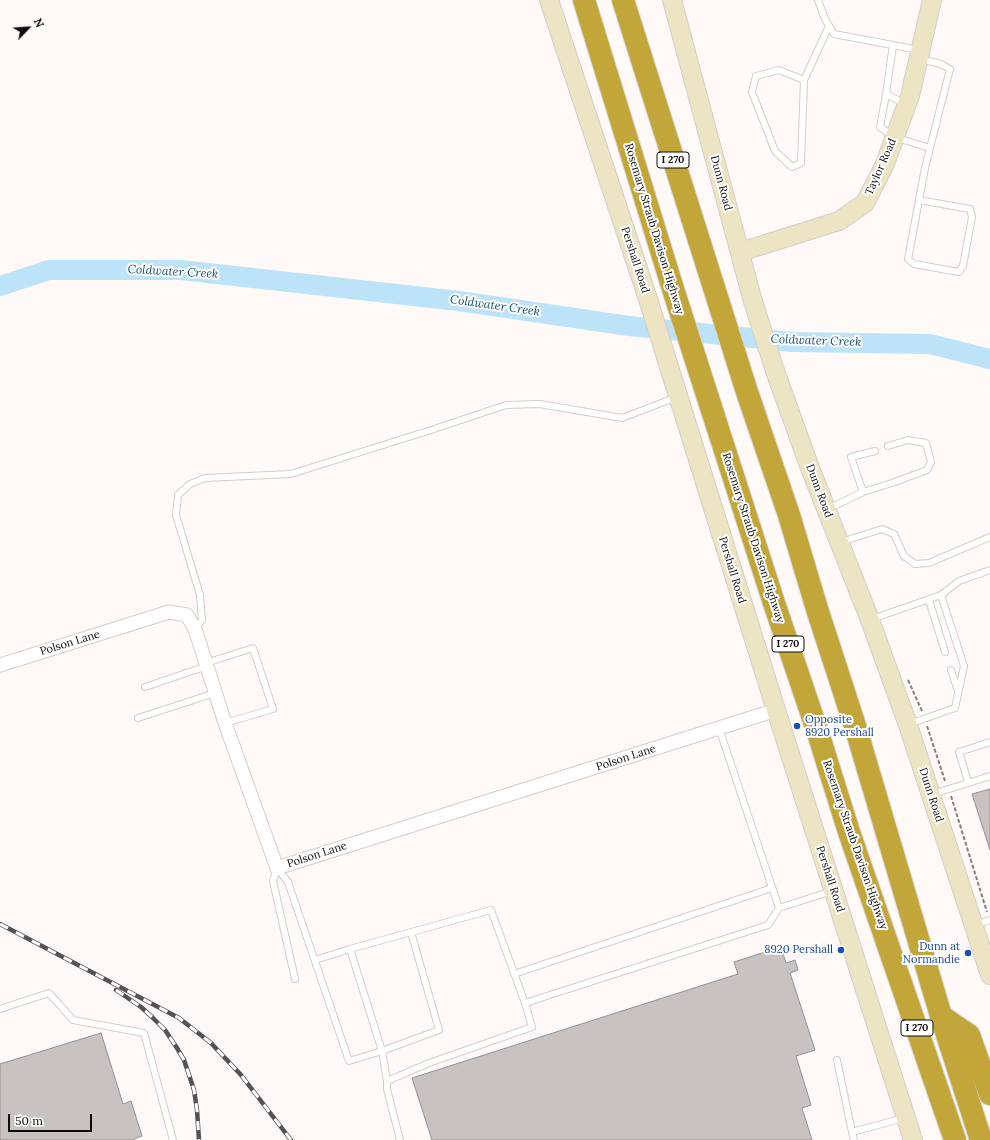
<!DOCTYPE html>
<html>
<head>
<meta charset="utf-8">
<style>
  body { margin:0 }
  #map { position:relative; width:990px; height:1140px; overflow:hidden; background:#fffaf7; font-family:Lora,serif }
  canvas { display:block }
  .north { position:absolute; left:8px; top:8px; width:40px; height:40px; -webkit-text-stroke:3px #fff; paint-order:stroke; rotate:65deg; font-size:11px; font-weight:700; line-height:16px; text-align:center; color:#0d0b0a }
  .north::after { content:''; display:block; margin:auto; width:14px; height:18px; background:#0d0b0a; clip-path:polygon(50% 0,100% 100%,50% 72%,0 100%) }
  .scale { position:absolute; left:8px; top:1114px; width:84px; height:18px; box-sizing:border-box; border:2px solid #0d0b0a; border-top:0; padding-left:5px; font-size:12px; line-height:14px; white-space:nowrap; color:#0d0b0a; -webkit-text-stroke:3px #fff; paint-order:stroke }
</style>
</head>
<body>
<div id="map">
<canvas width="990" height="1140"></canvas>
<div class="north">N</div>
<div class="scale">50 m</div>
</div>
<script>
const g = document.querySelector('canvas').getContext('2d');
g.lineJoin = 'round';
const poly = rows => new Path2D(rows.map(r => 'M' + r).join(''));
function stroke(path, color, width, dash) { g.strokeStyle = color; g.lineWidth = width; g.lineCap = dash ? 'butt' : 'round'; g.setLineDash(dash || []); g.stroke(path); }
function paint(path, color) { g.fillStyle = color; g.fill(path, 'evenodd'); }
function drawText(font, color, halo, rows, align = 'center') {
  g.font = font + ' Lora,serif'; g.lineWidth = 4; g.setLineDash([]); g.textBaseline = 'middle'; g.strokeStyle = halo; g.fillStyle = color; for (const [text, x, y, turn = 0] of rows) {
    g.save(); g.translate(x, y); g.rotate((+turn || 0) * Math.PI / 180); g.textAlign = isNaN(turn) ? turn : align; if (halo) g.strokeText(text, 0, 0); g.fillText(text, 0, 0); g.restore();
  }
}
stroke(poly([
  [0,286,49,270,181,270,459,301,629,326,793,342,930,344,990,359]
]), '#bde3f9', 20);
const building = poly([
  [990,789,990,850,972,794,990,789],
  [781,947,786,963,795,960,798,970,790,973,815,1050,796,1056,811,1105,802,1108,812,1140,432,1140,412,1078,738,974,734,962,781,947],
  [101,1033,123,1104,131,1101,142,1136,134,1139,134,1140,0,1140,0,1064,101,1033]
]);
paint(building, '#c9c2c2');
stroke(building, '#968f8e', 1);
const lane = poly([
  [818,0,825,19,834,34,919,50],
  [893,45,886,94,905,104],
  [804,80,779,70,756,76,752,92,775,151,792,167,801,163,804,80,829,26],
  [886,94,880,127,894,137,930,148],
  [919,200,970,209,972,217,963,266,959,272,914,264,908,259,925,168,950,69,941,64,920,59],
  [863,492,851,457,875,451],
  [828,509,863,492,892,483,927,470,931,462,926,443,908,440,888,446],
  [841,542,882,529,894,534,904,556,915,564,929,563,990,537],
  [929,600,945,652],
  [872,619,941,595,959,581,990,570],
  [195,629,202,620,200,595,176,515,178,495,190,484,205,478,291,474,431,430,506,405,540,404,622,418,677,397],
  [206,663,253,648,273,709,225,723],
  [951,670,958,691],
  [145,687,207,666],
  [138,718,215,693],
  [909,724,955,708,964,666,941,595],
  [719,728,779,908],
  [968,782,959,752,990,742],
  [933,794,990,776],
  [277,868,288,882,349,1061,382,1051,439,1030,411,932],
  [277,868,273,881,295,979],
  [975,925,990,920],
  [315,960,350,949],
  [514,974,772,888],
  [0,1009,49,993,73,1020,144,1033,173,1140],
  [837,1060,852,1132],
  [387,1081,382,1051,350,949,491,910,525,1003],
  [400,1140,387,1089,387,1081,429,1063,532,1027,525,1003,768,925,779,908,832,891],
  [854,1140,852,1132,904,1118]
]);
const street = poly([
  [0,665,169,612,187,615,195,629,225,723,277,868,776,710]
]);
const secondary = poly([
  [549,0,647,296,776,710,913,1140],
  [672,0,752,298,775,371,810,468,870,620,908,725,990,975],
  [740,252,839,221,865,203,884,166,910,96,932,0]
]);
const highway = poly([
  [584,0,673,289,774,603,818,733,849,832,955,1140],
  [623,0,747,392,789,515,817,609,856,729,941,1016,981,1140],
  [941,1016,969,1035,990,1094]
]);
stroke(lane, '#d3ceca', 8);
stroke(street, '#d3ceca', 15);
stroke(secondary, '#d3ceca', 20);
stroke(highway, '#d8d8d8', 24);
stroke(poly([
  [908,680,922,711],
  [927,726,945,781],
  [951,796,987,912]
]), '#84817f', 2, [4, 2]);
stroke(lane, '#fff', 6);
stroke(street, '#fff', 13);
stroke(secondary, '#ede4c4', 18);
stroke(highway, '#c2a63a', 22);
const rail = poly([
  [0,924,179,1018,211,1043,241,1075,291,1140],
  [116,990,141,1007,152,1017,165,1030,177,1048,184,1060,194,1090,197,1110,199,1140]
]);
stroke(rail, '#555251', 4.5);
stroke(rail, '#fff', 3, [9]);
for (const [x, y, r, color] of [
  [797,726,4,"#1a4fb4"],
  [841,950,4,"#1a4fb4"],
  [968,953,4,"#1a4fb4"]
]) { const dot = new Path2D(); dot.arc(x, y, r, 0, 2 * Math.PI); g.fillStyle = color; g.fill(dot); stroke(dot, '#fff', 1.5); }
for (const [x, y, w] of [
  [673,160,32],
  [788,644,32],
  [917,1028,32]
]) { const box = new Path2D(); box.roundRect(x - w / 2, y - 8, w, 16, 3); g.fillStyle = '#fff'; g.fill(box); stroke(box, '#0d0b0a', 1); }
drawText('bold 10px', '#0d0b0a', null, [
  ["I 270",673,160],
  ["I 270",788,644],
  ["I 270",917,1028]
]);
drawText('11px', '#0d0b0a', '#fff', [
  ["Taylor Road",881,167,-66],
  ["Dunn Road",721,183,75],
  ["Rosemary Straub Davison Highway",654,229,73],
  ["Pershall Road",635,260,72],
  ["Dunn Road",819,491,69],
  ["Rosemary Straub Davison Highway",753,538,72],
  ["Pershall Road",732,570,73],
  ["Polson Lane",70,643,-17],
  ["Polson Lane",626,758,-18],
  ["Dunn Road",931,795,72],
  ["Rosemary Straub Davison Highway",855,845,71],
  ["Polson Lane",317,855,-18],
  ["Pershall Road",830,879,72]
]);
drawText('11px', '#164399', '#fff', [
  ["Opposite",805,720,"left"],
  ["8920 Pershall",805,733,"left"],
  ["Dunn at",960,947],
  ["Normandie",960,960],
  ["8920 Pershall",833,950]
], 'right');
drawText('italic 12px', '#16516c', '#fff', [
  ["Coldwater Creek",173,272,3],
  ["Coldwater Creek",495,306,8],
  ["Coldwater Creek",816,341,2]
]);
</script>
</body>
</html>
